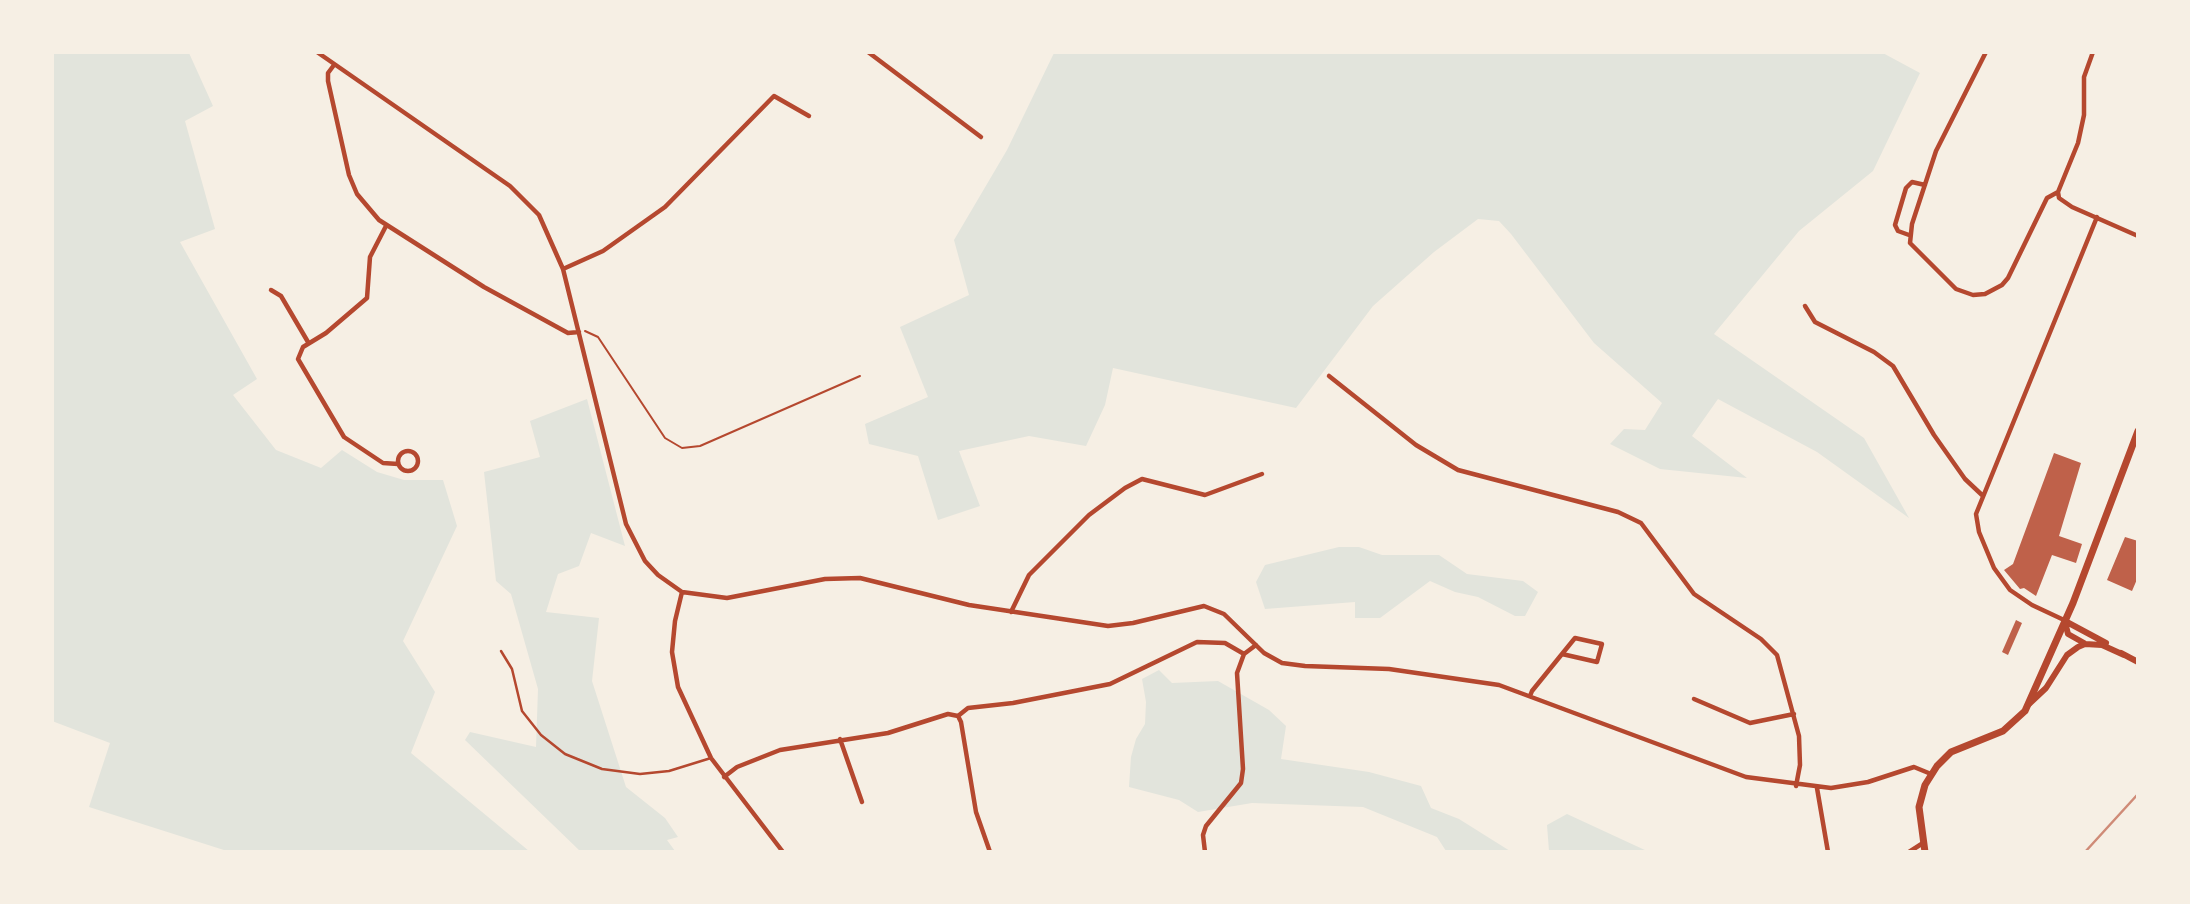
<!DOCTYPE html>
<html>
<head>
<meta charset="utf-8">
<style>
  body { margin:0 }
  #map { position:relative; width:2190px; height:904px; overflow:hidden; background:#f6efe4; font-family:"Source Sans 3",sans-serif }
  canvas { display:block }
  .frame { position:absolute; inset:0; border:54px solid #f6efe4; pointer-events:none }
</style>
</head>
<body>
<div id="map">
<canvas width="2190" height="904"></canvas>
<div class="frame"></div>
</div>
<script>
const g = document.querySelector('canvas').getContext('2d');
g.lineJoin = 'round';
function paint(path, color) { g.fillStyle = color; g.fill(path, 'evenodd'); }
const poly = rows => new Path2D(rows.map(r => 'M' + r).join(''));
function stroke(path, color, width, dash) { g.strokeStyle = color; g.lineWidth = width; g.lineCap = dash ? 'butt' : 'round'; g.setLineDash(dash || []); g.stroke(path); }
paint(poly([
  [1881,52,1920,73,1873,171,1799,231,1714,334,1864,438,1909,518,1817,452,1718,399,1692,436,1747,478,1660,469,1610,444,1624,429,1645,430,1662,403,1594,343,1511,234,1499,221,1478,219,1434,252,1373,306,1296,408,1113,368,1105,405,1086,446,1029,436,959,451,980,506,938,520,918,456,869,444,865,424,928,397,900,327,969,295,954,240,1007,150,1054,53],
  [52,53,189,53,213,106,185,121,215,229,180,242,257,379,233,395,276,450,321,468,342,450,377,472,404,480,443,480,457,526,403,641,435,692,411,753,529,851,227,851,89,807,110,743,52,721],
  [587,399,625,546,591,533,579,566,558,574,546,612,599,618,592,681,626,787,665,818,678,837,667,840,675,851,580,851,465,740,470,732,536,747,538,689,511,594,496,581,484,472,540,457,530,421],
  [1339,547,1359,547,1382,555,1439,555,1467,574,1523,581,1538,592,1525,616,1515,616,1478,597,1455,592,1430,581,1380,618,1355,618,1355,602,1265,609,1256,582,1265,565],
  [1159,670,1172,683,1218,681,1269,710,1286,726,1281,759,1369,772,1421,786,1431,808,1459,819,1510,851,1446,851,1437,837,1363,807,1252,803,1198,812,1179,800,1129,787,1131,757,1136,739,1145,724,1146,702,1142,679],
  [1567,814,1647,851,1549,851,1547,825]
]), '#e2e4dc');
paint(poly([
  [2054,453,2081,463,2059,536,2082,544,2076,563,2052,555,2036,596,2024,588,2020,589,2004,570,2013,564],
  [2125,537,2138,541,2138,577,2132,591,2107,580],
  [2016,620,2022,623,2008,655,2002,652]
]), '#bf614a');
stroke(poly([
  [585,331,598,337,665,438,682,448,700,446,860,376]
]), '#b5482f', 2);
stroke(poly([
  [501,651,512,669,522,711,541,735,565,754,602,769,640,774,669,771,711,758]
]), '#b5482f', 2.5);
stroke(poly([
  [317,52,510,186,539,215,563,269,626,524,645,561,658,575,682,592,727,598,825,579,860,578,969,605,1108,626,1133,623,1204,606,1224,614,1264,653,1282,663,1305,666,1389,669,1499,685,1746,777,1831,788,1868,782,1914,767,1931,774],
  [868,52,981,137],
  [1986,52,1936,151,1912,224,1910,243,1956,289,1973,295,1985,294,2002,285,2008,278,2047,198,2058,192],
  [334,65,328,73,328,81,349,175,357,194,379,220,484,287,568,333,579,332],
  [2058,192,2078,143,2084,115,2084,77,2093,52],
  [2058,192,2059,198,2072,207,2138,236],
  [386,226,370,257,367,298,326,333,303,347,298,359,344,437,383,463,398,464],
  [1909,235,1898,231,1895,225,1906,188,1912,182,1925,185],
  [563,269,603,251,665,207,774,96,809,116],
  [271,290,281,296,308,342],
  [1805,306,1815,322,1874,352,1893,366,1934,435,1965,479,1982,495],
  [1329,376,1416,445,1458,470,1618,512,1641,523,1694,594,1761,639,1777,655,1799,736,1800,765,1796,786],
  '398 461a10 10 0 1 1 20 0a10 10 0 1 1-20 0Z',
  [682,592,675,621,672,652,678,687,711,758,783,852],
  [1011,612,1029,575,1089,515,1125,488,1142,479,1205,495,1262,474],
  [2064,620,2032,605,2010,590,1994,568,1979,532,1976,514,2097,217],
  [1530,696,1532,691,1562,654,1575,638,1602,644,1597,662,1562,654],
  [1694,699,1750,723,1794,714],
  [958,716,968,708,1013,703,1110,684,1197,642,1225,643,1244,654],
  [958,716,961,722,976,812,990,852],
  [840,739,862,802],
  [724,777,737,767,780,750,888,733,948,714,958,716],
  [1817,788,1828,852],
  [1205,852,1203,835,1206,826,1241,783,1243,769,1237,673,1244,654,1256,645],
  [1909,852,1923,843]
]), '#b5482f', 4.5);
stroke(poly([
  [2065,621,2106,643],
  [2065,622,2068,634,2084,643],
  [2121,653,2138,662],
  [2029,704,2046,688,2067,655,2078,647,2085,644,2102,645,2124,655]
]), '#b5482f', 6);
stroke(poly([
  [1925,852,1919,807,1925,785,1937,766,1951,752,2003,731,2025,711,2073,603,2138,431]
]), '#b5482f', 7);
stroke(poly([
  [2085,852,2138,794]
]), '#cf8b77', 2.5);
</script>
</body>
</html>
